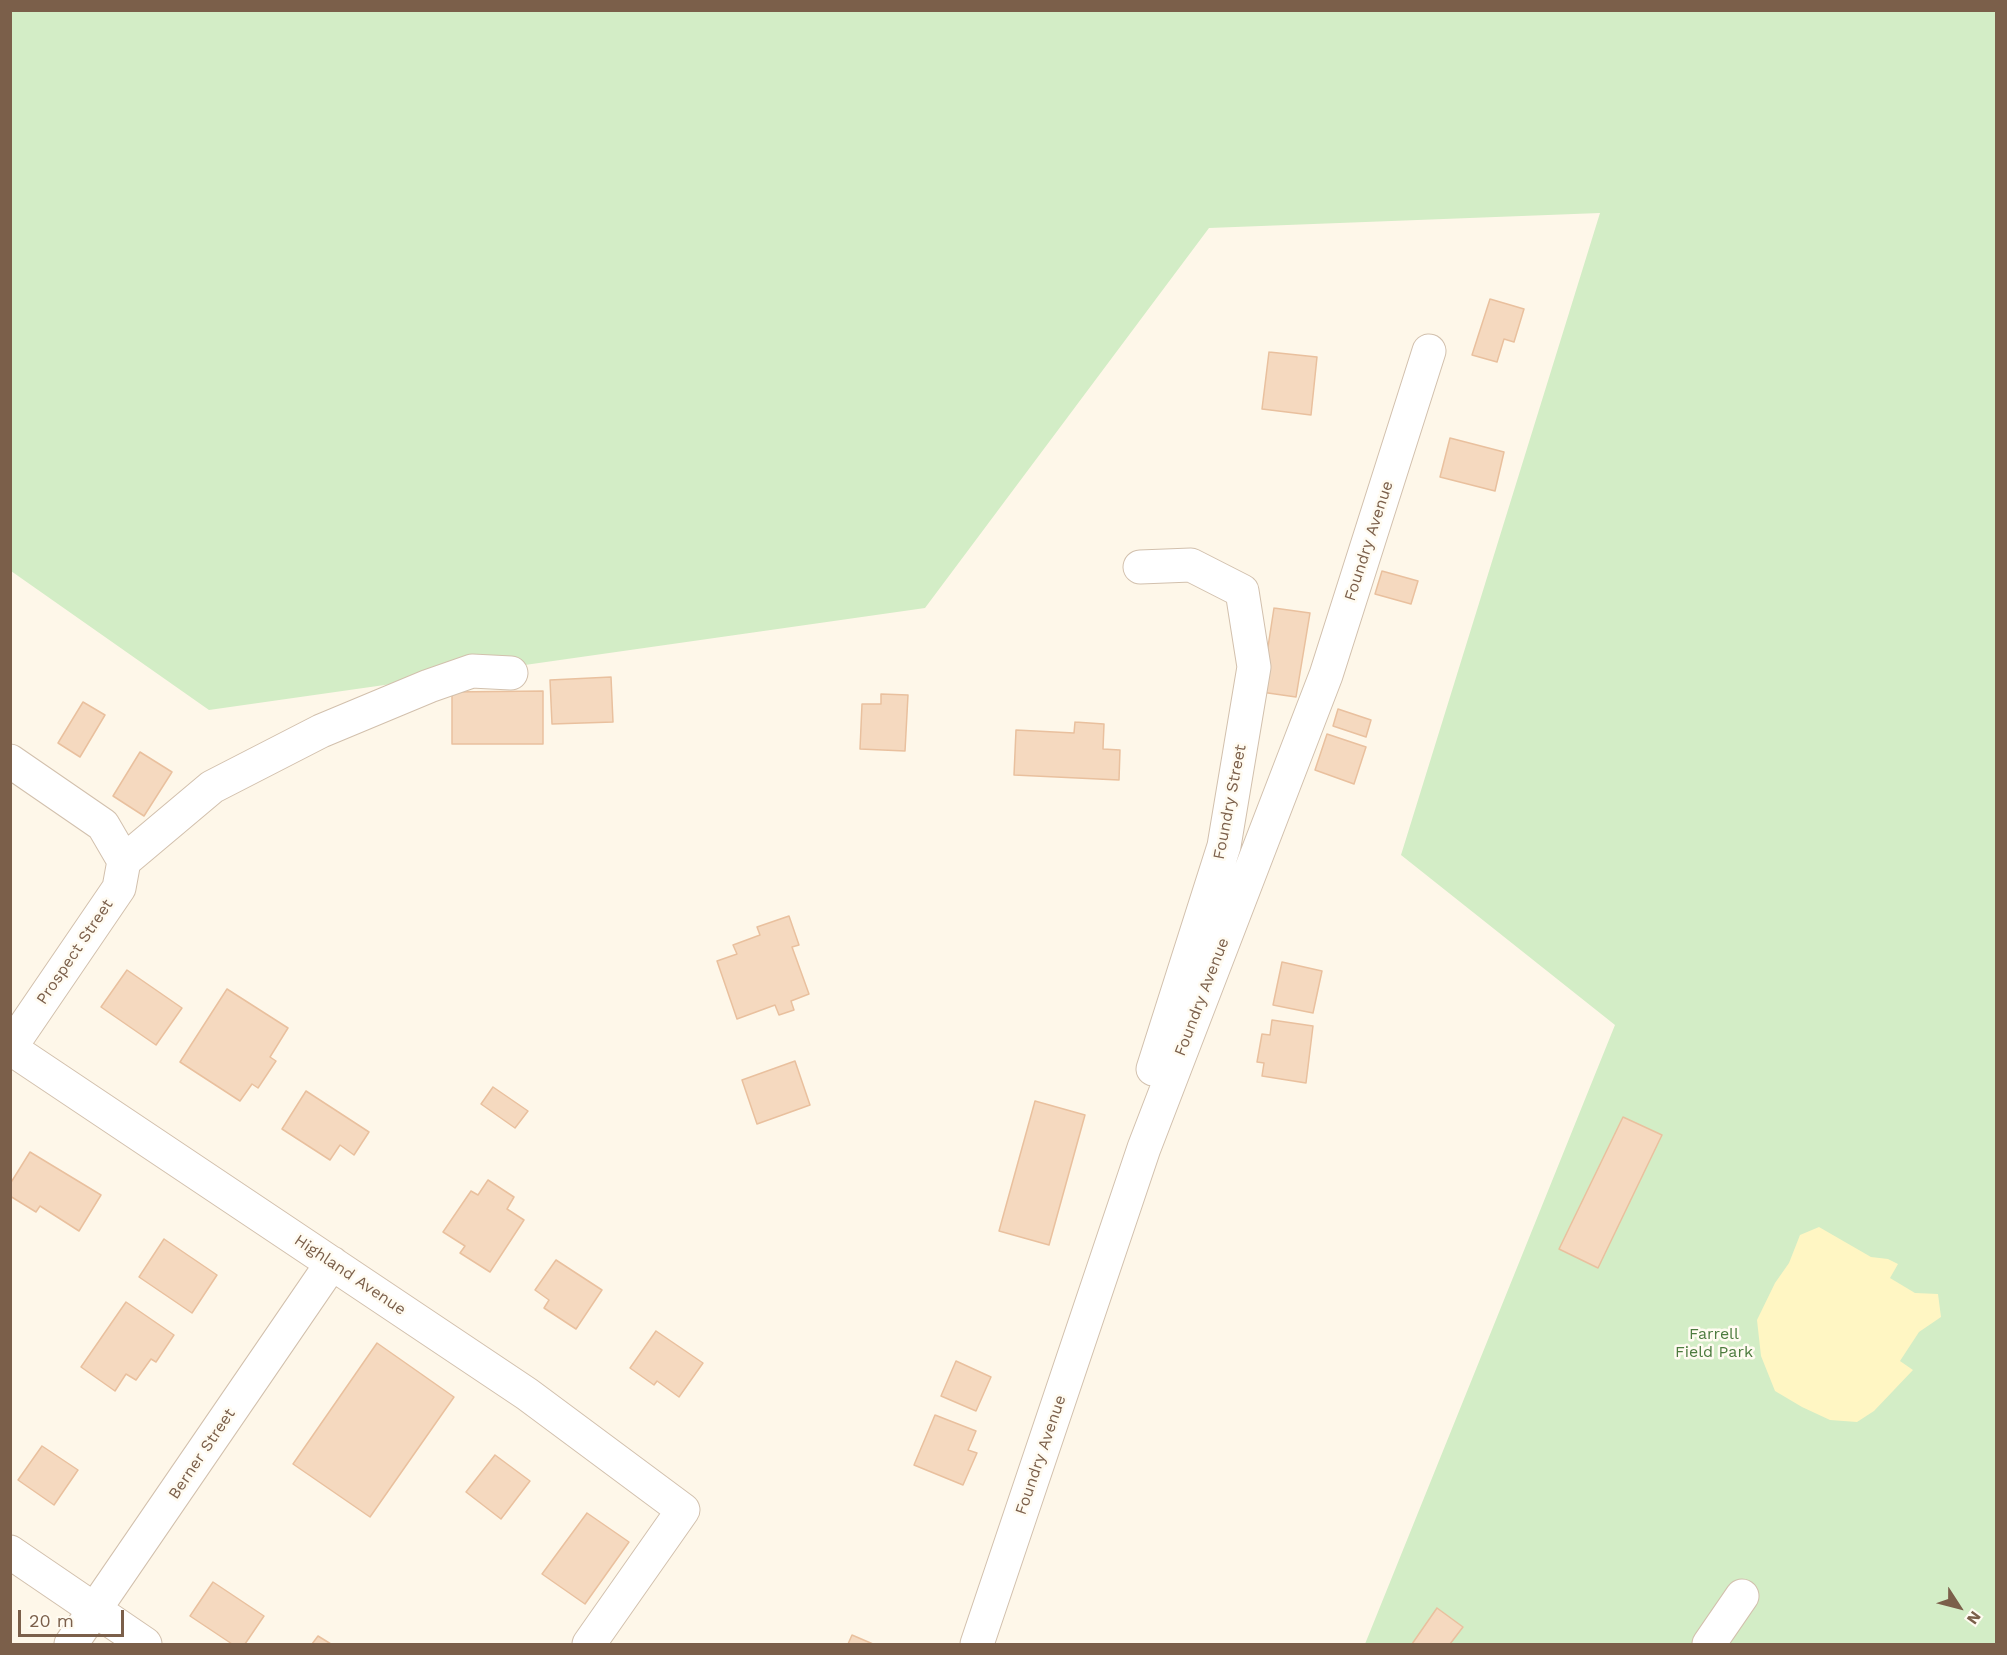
<!DOCTYPE html>
<html>
<head>
<meta charset="utf-8">
<style>
  body { margin:0 }
  #map { position:relative; width:2007px; height:1655px; overflow:hidden; background:#fef7e9; font-family:"Work Sans",sans-serif }
  canvas { display:block }
  .frame { position:absolute; inset:0; border:12px solid #7b5f4a; pointer-events:none }
  .north { position:absolute; left:1929px; top:1577px; width:60px; height:60px; -webkit-text-stroke:4px #fffbf1; paint-order:stroke; rotate:126deg; font-size:16px; font-weight:700; line-height:24px; text-align:center; color:#7b5f4a }
  .north::after { content:''; display:block; margin:auto; width:21px; height:27px; background:#7b5f4a; clip-path:polygon(50% 0,100% 100%,50% 72%,0 100%) }
  .scale { position:absolute; left:18px; top:1610px; width:106px; height:27px; box-sizing:border-box; border:3px solid #7b5f4a; border-top:0; padding-left:8px; font-size:18px; line-height:21px; white-space:nowrap; color:#7b5f4a; -webkit-text-stroke:4px #fffbf1; paint-order:stroke }
</style>
</head>
<body>
<div id="map">
<canvas width="2007" height="1655"></canvas>
<div class="frame"></div>
<div class="north">N</div>
<div class="scale">20 m</div>
</div>
<script>
const g = document.querySelector('canvas').getContext('2d');
g.lineJoin = 'round';
function paint(path, color) { g.fillStyle = color; g.fill(path, 'evenodd'); }
const poly = rows => new Path2D(rows.map(r => 'M' + r).join(''));
function stroke(path, color, width, dash) { g.strokeStyle = color; g.lineWidth = width; g.lineCap = dash ? 'butt' : 'round'; g.setLineDash(dash || []); g.stroke(path); }
function drawText(font, color, halo, rows, align = 'center') {
  g.font = font + ' "Work Sans",sans-serif'; g.lineWidth = 5; g.setLineDash([]); g.textBaseline = 'middle'; g.strokeStyle = halo; g.fillStyle = color; for (const [text, x, y, turn = 0] of rows) {
    g.save(); g.translate(x, y); g.rotate((+turn || 0) * Math.PI / 180); g.textAlign = isNaN(turn) ? turn : align; if (halo) g.strokeText(text, 0, 0); g.fillText(text, 0, 0); g.restore();
  }
}
paint(poly([
  [11,11,1996,11,1996,1644,1365,1644,1615,1025,1401,855,1600,213,1209,228,925,608,209,710,11,571]
]), '#d3edc6');
paint(poly([
  [1819,1227,1871,1257,1888,1259,1898,1264,1890,1278,1915,1293,1938,1294,1941,1317,1919,1332,1900,1361,1913,1370,1874,1411,1857,1422,1830,1420,1802,1407,1775,1391,1761,1356,1757,1320,1775,1283,1789,1263,1800,1235]
]), '#fff6c3');
const building = poly([
  [1490,299,1524,309,1514,342,1504,339,1497,362,1472,355,1490,299],
  [1269,352,1317,357,1311,415,1262,409,1269,352],
  [1450,438,1504,452,1495,491,1440,477,1450,438],
  [1382,571,1418,581,1411,604,1375,594,1382,571],
  [1274,608,1310,613,1296,697,1261,692,1274,608],
  [611,677,613,722,552,724,550,680,611,677],
  [543,691,543,744,452,744,452,692,543,691],
  [881,694,908,695,905,751,860,749,862,704,881,704,881,694],
  [83,702,105,715,80,757,58,743,83,702],
  [1338,709,1371,720,1366,737,1333,726,1338,709],
  [1075,722,1104,724,1103,749,1120,750,1119,780,1014,775,1016,730,1074,733,1075,722],
  [1327,734,1366,747,1354,784,1315,770,1327,734],
  [140,752,172,772,144,816,113,796,140,752],
  [789,916,799,945,792,947,809,994,791,1001,794,1010,779,1015,775,1005,737,1019,717,961,737,954,733,945,760,935,757,927,789,916],
  [1282,962,1322,971,1313,1013,1273,1005,1282,962],
  [127,970,182,1008,156,1045,101,1007,127,970],
  [227,989,288,1028,270,1057,276,1061,258,1088,252,1084,240,1101,180,1062,227,989],
  [1272,1020,1313,1026,1306,1083,1262,1076,1264,1063,1257,1062,1262,1034,1270,1035,1272,1020],
  [795,1061,810,1105,757,1124,742,1080,795,1061],
  [493,1087,528,1111,515,1128,481,1104,493,1087],
  [306,1091,369,1132,354,1155,340,1145,330,1160,282,1129,306,1091],
  [1035,1101,1085,1115,1049,1245,999,1231,1035,1101],
  [1623,1117,1662,1135,1598,1268,1559,1249,1623,1117],
  [30,1152,101,1195,79,1231,40,1206,36,1212,10,1196,10,1184,30,1152],
  [488,1180,514,1197,507,1209,524,1220,490,1272,460,1253,465,1246,443,1232,471,1191,478,1195,488,1180],
  [164,1239,217,1275,192,1313,139,1277,164,1239],
  [556,1260,602,1290,576,1329,544,1308,549,1300,535,1290,556,1260],
  [126,1302,174,1335,156,1362,151,1359,136,1380,126,1374,115,1391,81,1367,126,1302],
  [656,1331,703,1363,679,1397,657,1381,654,1385,630,1368,656,1331],
  [377,1343,454,1397,370,1517,293,1464,377,1343],
  [956,1361,991,1377,976,1411,941,1396,956,1361],
  [935,1415,976,1431,968,1450,977,1453,963,1485,914,1465,935,1415],
  [42,1446,78,1470,54,1505,18,1480,42,1446],
  [495,1455,530,1481,501,1519,466,1492,495,1455],
  [587,1513,629,1542,585,1604,542,1574,587,1513],
  [213,1582,264,1616,245,1644,232,1644,190,1616,213,1582],
  [1437,1608,1463,1627,1450,1644,1412,1644,1437,1608],
  [852,1635,873,1644,848,1644,852,1635],
  [318,1636,331,1644,312,1644,318,1636]
]);
paint(building, '#f5d9bf');
stroke(building, '#e9c09e', 1.5);
const minor = poly([
  [1140,567,1191,565,1242,591,1254,667,1224,846,1153,1069],
  [10,761,103,825,124,861,119,888,10,1048],
  [124,861,212,787,321,731,429,686,472,671,511,673],
  [10,1048,527,1394,683,1510,589,1644],
  [10,1552,145,1644],
  [71,1644,332,1263],
  [977,1644,1144,1148,1326,675,1429,351],
  [1709,1644,1742,1596]
]);
stroke(minor, '#d2c0ad', 35);
stroke(minor, '#fff', 33);
drawText('16px', '#7b5f4a', '#fffbf1', [
  ["Foundry Avenue",1369,541,-72],
  ["Foundry Street",1230,802,-79],
  ["Prospect Street",75,952,-56],
  ["Foundry Avenue",1202,997,-69],
  ["Highland Avenue",350,1275,34],
  ["Berner Street",202,1454,-56],
  ["Foundry Avenue",1041,1455,-71]
]);
drawText('16px', '#4c7b3e', '#fffbf1', [
  ["Farrell",1714,1334],
  ["Field Park",1714,1352]
]);
</script>
</body>
</html>
